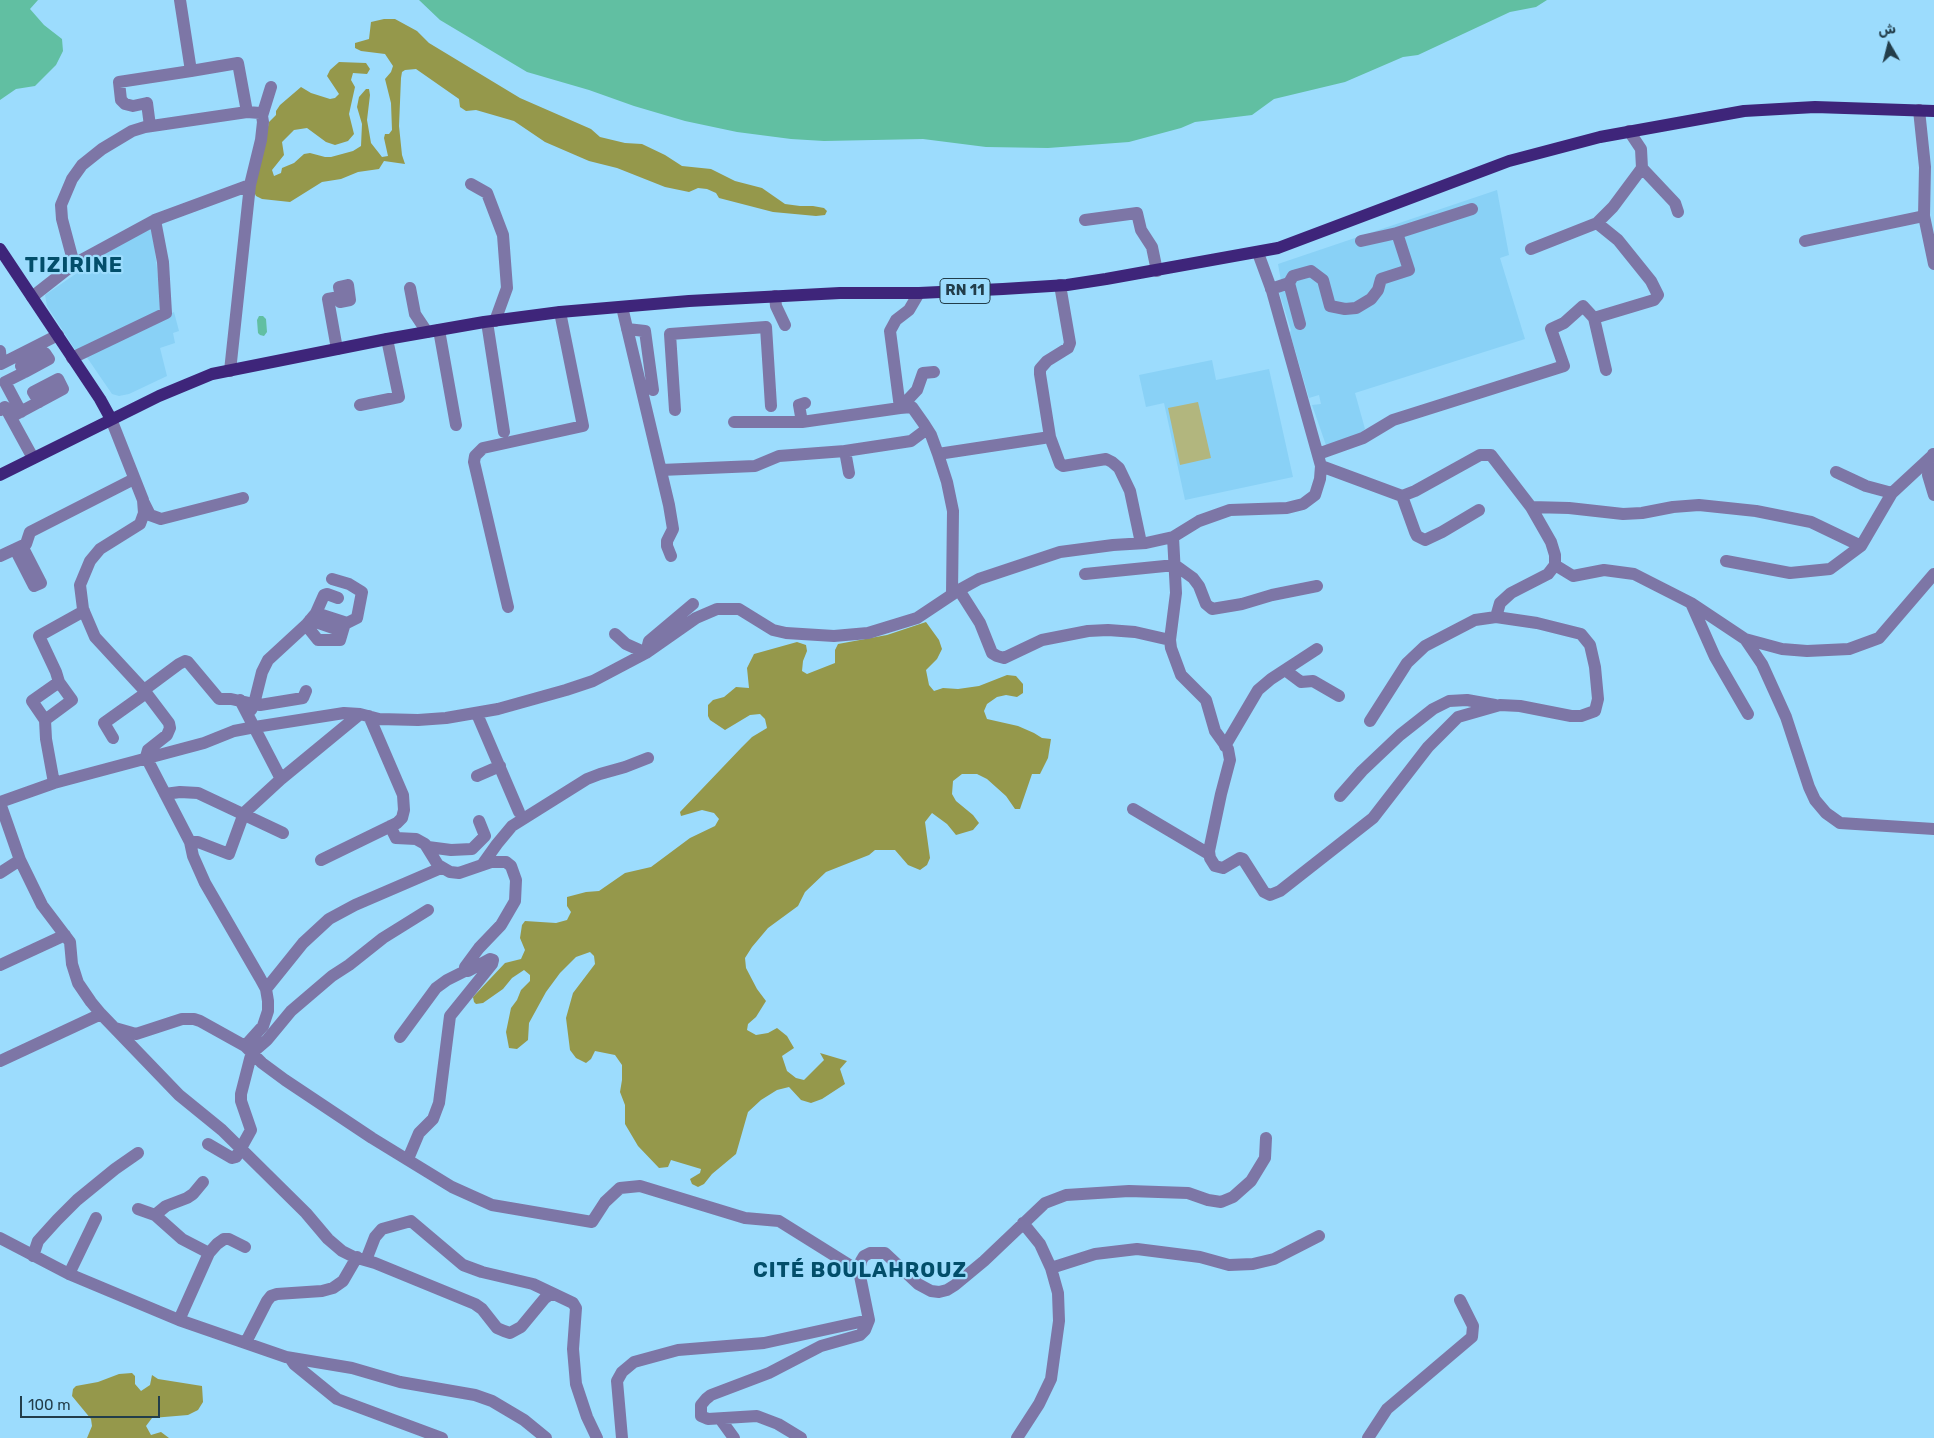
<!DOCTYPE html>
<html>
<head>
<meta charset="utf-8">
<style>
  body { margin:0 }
  #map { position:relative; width:1934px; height:1438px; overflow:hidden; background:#9cdcfd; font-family:Rubik,Cairo,sans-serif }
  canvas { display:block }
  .north { position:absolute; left:1864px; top:20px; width:50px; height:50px; -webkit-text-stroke:4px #9cdcfd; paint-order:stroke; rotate:352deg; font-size:14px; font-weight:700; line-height:20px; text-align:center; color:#223d4a }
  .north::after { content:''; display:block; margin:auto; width:18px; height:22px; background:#223d4a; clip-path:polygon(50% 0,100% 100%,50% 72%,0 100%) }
  .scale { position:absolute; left:20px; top:1396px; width:140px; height:22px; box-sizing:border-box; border:2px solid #223d4a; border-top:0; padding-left:6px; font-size:15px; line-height:18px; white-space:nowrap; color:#223d4a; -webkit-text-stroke:4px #9cdcfd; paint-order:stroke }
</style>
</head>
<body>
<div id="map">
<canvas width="1934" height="1438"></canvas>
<div class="north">ش</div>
<div class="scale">100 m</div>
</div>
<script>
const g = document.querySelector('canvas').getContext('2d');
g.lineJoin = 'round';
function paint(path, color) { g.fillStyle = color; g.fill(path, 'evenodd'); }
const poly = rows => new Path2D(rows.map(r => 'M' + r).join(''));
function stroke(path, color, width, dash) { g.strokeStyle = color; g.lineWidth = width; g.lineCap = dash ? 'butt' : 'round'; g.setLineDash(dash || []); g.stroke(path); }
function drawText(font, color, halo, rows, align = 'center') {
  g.font = font + ' Rubik,sans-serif'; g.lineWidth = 4.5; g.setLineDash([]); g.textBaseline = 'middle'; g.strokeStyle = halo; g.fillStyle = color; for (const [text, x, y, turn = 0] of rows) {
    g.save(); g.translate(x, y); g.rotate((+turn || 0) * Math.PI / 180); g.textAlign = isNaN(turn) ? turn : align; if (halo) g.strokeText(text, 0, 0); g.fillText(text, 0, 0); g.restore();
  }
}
paint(poly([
  [1497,190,1509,255,1500,258,1525,339,1355,393,1365,429,1359,434,1327,448,1312,405,1321,404,1319,395,1309,398,1290,333,1291,330,1276,282,1281,281,1278,264],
  [150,229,153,235,162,311,76,351,47,306,45,295,80,271,88,262],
  [174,312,179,331,173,333,175,343,160,348,167,376,129,394,119,396,112,394,86,356],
  [1212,360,1216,380,1269,369,1293,477,1185,500,1164,403,1146,407,1139,375]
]), '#89d1f6');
paint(poly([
  [1198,402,1211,458,1180,465,1168,408]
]), '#b2b67e');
paint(poly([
  [384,19,395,19,417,31,429,43,520,98,591,129,600,137,625,143,642,144,665,155,682,166,711,169,735,181,762,188,785,204,800,206,813,206,824,208,827,211,825,215,816,216,773,212,719,198,716,193,707,189,698,188,689,192,665,187,617,168,589,161,545,142,514,121,476,110,466,111,460,107,459,99,416,69,405,70,402,72,401,78,399,126,402,155,405,164,384,161,379,169,358,172,341,179,322,182,290,202,262,199,256,196,254,192,269,122,276,115,276,111,280,105,301,87,311,93,330,99,335,98,339,94,327,76,330,70,339,62,366,63,370,69,367,74,353,73,351,80,355,87,349,114,354,134,348,141,335,145,326,142,307,128,294,130,282,142,284,155,272,170,274,176,281,173,282,168,294,163,304,154,310,153,325,157,331,157,353,151,361,146,362,124,357,107,359,97,366,89,369,89,370,95,367,120,371,143,382,157,388,156,384,138,385,134,389,134,392,130,391,103,385,79,391,72,393,66,385,54,361,51,355,48,355,43,369,39,371,22],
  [926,622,939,640,942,649,937,659,926,670,929,685,934,691,943,688,958,689,979,686,1007,675,1016,676,1023,684,1023,693,1017,697,1006,695,997,697,987,704,984,711,987,719,1018,726,1034,733,1042,738,1051,739,1048,758,1040,774,1032,774,1020,809,1015,809,1006,796,987,779,977,774,962,774,953,781,952,794,956,801,973,815,979,823,973,830,956,835,947,824,932,813,925,822,930,858,927,865,920,870,908,865,895,850,875,850,869,855,826,872,805,892,798,906,768,928,752,947,745,958,746,968,757,989,766,1001,756,1017,748,1024,747,1030,756,1035,768,1033,777,1028,787,1036,794,1048,782,1056,787,1071,796,1078,804,1080,824,1060,820,1053,847,1061,840,1069,845,1084,822,1099,811,1103,801,1100,789,1087,777,1090,761,1100,748,1112,736,1154,712,1174,704,1184,698,1187,692,1184,690,1179,700,1173,701,1169,671,1160,668,1167,659,1168,638,1146,625,1124,625,1105,620,1092,622,1080,622,1065,615,1055,595,1051,591,1059,586,1063,576,1058,570,1050,566,1018,573,993,595,964,594,956,590,952,576,957,560,973,546,992,529,1023,528,1040,517,1049,509,1048,506,1032,511,1008,517,1000,521,990,530,981,530,975,524,970,512,978,503,989,483,1003,476,1004,474,1002,473,997,505,963,521,959,525,950,520,938,522,925,525,921,556,923,567,920,571,912,567,906,567,897,586,892,599,891,625,873,651,867,690,838,715,826,719,819,714,813,702,810,681,816,680,812,742,747,752,737,767,728,765,719,760,714,750,715,725,730,710,720,708,716,708,705,713,700,724,697,736,687,749,688,747,668,754,654,797,642,806,645,807,651,803,661,802,671,807,674,835,663,835,650,838,644,887,635],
  [132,1373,135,1376,135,1384,141,1391,150,1385,152,1375,158,1379,202,1386,203,1402,198,1410,188,1415,152,1418,146,1426,151,1435,161,1432,169,1438,87,1438,92,1426,91,1419,72,1396,73,1389,76,1386,98,1382,119,1374]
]), '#95984b');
paint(poly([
  [0,0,38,0,30,9,44,25,62,39,63,51,56,65,35,86,16,89,0,100],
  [419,0,1547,0,1536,7,1510,12,1418,55,1403,57,1345,82,1274,99,1252,115,1195,122,1181,128,1129,142,1048,148,986,147,923,139,824,141,791,139,737,132,685,121,634,106,589,90,527,72,440,20],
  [259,316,263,316,266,319,267,332,264,336,260,335,258,333,257,320]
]), '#61bfa2');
stroke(poly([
  [180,0,191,71,238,63,247,112],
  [1919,110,1925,167,1924,216,1934,264],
  [150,126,147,103,133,106,125,104,121,100,119,82,191,71],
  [1642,168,1675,203,1678,212],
  [471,184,487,193,503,235,507,288,495,321],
  [1085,220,1137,213,1141,230,1152,247,1157,271],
  [1361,241,1397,233],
  [1805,241,1924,216],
  [1531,249,1597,223,1613,207,1642,168,1641,149,1629,131],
  [74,264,155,220,250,185],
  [1289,283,1293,276,1311,271,1323,280,1330,306,1345,309,1356,308,1371,299,1378,290,1381,279,1409,270,1397,233,1472,209],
  [1060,285,1070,343,1068,348,1047,361,1040,369,1040,374,1050,437,1060,464,1063,466,1106,459,1112,462,1119,468,1130,491,1141,543],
  [410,288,415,314,427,332],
  [1271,289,1289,283,1300,324],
  [919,293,909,310,896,320,890,331,900,408,912,407,924,424,931,435,938,454,947,482,953,511,952,594],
  [775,296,776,306,785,325],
  [32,297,74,264,62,219,61,205,72,179,82,165,102,149,132,131,145,127,247,112,260,113,262,116],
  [622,307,669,505,673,529,667,541,667,546,671,556],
  [1594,318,1654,300,1658,295,1651,281,1618,240,1597,223],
  [487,322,504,432],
  [627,329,645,331,653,390],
  [439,330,456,425],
  [337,349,328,299,339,297,340,302,350,300,348,285,339,287,341,297,339,297],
  [0,351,1,364,58,335],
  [72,358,166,313,163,262,155,220],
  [230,371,250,185,261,140,263,122,262,116,271,87],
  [360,405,399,397,387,339],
  [0,410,5,407,33,458],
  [675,410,670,334,766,327,771,406],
  [21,412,5,382,25,372,49,359,45,353,21,366,25,372],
  [11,417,63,389,58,379,33,392,39,402],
  [111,419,143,500,144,513,140,524,100,549,90,561,80,585,83,609,95,637,144,690,169,723,170,728,167,735,148,750,146,757,190,842,193,856,205,883,260,978,266,989,268,1001,268,1011,263,1026,245,1046,200,1021,194,1019,182,1019,136,1034,115,1028],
  [734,422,802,422,900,408,917,390,923,373,934,372],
  [802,422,799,405,805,403],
  [845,451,849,473],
  [938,454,1050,437],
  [1318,454,1363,438,1393,420,1564,366,1551,329,1564,323,1583,306,1594,318,1606,370],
  [1933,454,1928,475,1934,495],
  [1321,466,1402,496,1415,491,1480,455,1491,455,1531,507,1551,542,1555,555,1555,565,1548,574,1511,593,1500,603,1496,617],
  [661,470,755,466,779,456,845,451,911,441,927,429],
  [1836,472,1866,486,1892,493],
  [1402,496,1415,532,1417,536,1425,540,1442,532,1479,510],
  [144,503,150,515,161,519,243,498],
  [1531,507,1569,508,1623,514,1642,513,1673,507,1699,505,1756,511,1811,522,1861,546],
  [1173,537,1176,593,1170,640,1171,648,1181,675,1206,700,1215,731,1228,749,1230,760,1221,794,1209,851,1210,858,1215,866,1223,868,1240,858,1243,859,1264,892,1270,895,1280,891,1373,818,1428,747,1458,717,1500,705,1520,706,1571,716,1581,716,1595,711,1598,699,1595,667,1590,645,1581,634,1537,623,1496,617,1475,620,1425,646,1407,663,1370,721],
  [15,549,34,586,41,583,22,546],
  [0,556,26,544,30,532,134,479],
  [1726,561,1790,573,1830,569,1861,546,1892,493,1932,456],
  [1555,565,1573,576,1604,570,1634,574,1691,603,1745,639,1762,664,1786,717,1809,787,1815,800,1826,813,1840,823,1934,829],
  [1085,574,1175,565,1193,578,1199,586,1206,604,1212,609,1242,604,1272,595,1317,586],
  [959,590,980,623,992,653,997,656,1004,658,1042,640,1088,631,1108,630,1135,632,1170,640],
  [1691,603,1715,657,1748,714],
  [508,607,474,462,475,456,483,448,583,426,560,312],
  [316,613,347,623,357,618,362,592,349,584,332,579],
  [310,620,342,631],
  [306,625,318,640,340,640,345,623],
  [615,634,626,644,646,653,649,641,693,604],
  [1745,639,1782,649,1807,651,1849,649,1879,638,1934,574],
  [1285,670,1301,682,1313,681,1339,696],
  [59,682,56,672,39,636,84,611],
  [144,690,179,664,185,661,188,662,219,699,231,699,254,704,262,672,268,660,306,625,316,613,324,595,327,594,338,598],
  [251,710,254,704,260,705,303,698,306,691],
  [477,714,519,812],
  [45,720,32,701,59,682,72,700,45,720,46,739,54,783],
  [113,738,104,723,146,693],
  [1225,746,1258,690,1271,679,1317,649],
  [477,776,500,766],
  [281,779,360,714],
  [165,794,180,792,198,793,283,833],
  [1340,796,1362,771,1400,735,1433,709,1449,701,1467,700,1495,705],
  [0,802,54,783,204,743,234,731,255,727,344,713,360,714,379,719,418,720,446,718,498,709,566,690,593,681,646,653,696,618,717,609,739,609,773,630,786,633,834,636,868,633,917,618,959,590,979,579,1060,552,1113,545,1146,543,1173,537,1199,521,1230,510,1287,508,1303,504,1315,495,1320,479,1321,466,1272,291,1258,253],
  [0,803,20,860,42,905,70,942,72,964,78,983,91,1002,101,1014,179,1095,222,1130,306,1213,328,1239,342,1251,354,1257,375,1263,475,1304,482,1309,497,1328,504,1331,510,1333,521,1327,545,1298,552,1293],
  [1133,809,1209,854],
  [390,826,396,838,416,839,425,844,438,865,450,872,459,873,491,862,506,862,511,866,516,880,515,901,501,925,479,948,465,967,465,970,468,971,490,959,493,960,492,964,450,1016,439,1103,433,1119,419,1133,408,1159],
  [190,842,198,842,229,854,244,813,281,779,240,700],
  [428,847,451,850,472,849,485,836,479,821],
  [321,860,397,823,402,818,404,810,403,795,369,716],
  [482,865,497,844,512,826,587,779,600,774,625,767,648,758],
  [0,873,20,860],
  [0,965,65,935],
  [266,989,303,943,329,919,355,905,441,868],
  [400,1037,436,988,447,980,465,971],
  [245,1046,262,1063,285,1080,372,1138,452,1187,492,1205,592,1222,605,1202,620,1188,640,1186,745,1218,779,1221,859,1271,869,1320],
  [0,1061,101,1014],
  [208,1144,232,1158,236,1157,251,1130,241,1101,241,1094,250,1059,252,1053,267,1040,291,1011,332,976,349,965,383,938,428,910],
  [203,1182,193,1194,187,1198,166,1206,155,1215,182,1239,209,1253],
  [138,1209,155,1215],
  [0,1238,69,1274,179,1320,286,1357,352,1368,400,1382,475,1395,492,1401,524,1420,546,1438],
  [33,1256,38,1241,57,1220,77,1200,115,1169,138,1153],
  [366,1260,375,1237,382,1229,411,1221,463,1265,482,1272,533,1284,573,1303,576,1308,573,1349,576,1384,587,1417,597,1438],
  [1051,1268,1095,1254,1137,1249,1200,1257,1229,1265,1253,1264,1274,1259,1319,1236],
  [859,1271,861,1261,864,1256,870,1253,885,1253,918,1284,931,1291,939,1292,947,1290,955,1285,984,1261,1045,1203,1066,1195,1129,1191,1188,1193,1208,1200,1221,1202,1233,1197,1251,1181,1265,1158,1266,1138],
  [69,1274,96,1218],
  [179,1320,209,1253,217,1244,224,1239,229,1239,245,1247],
  [246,1342,267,1301,271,1296,277,1294,322,1291,333,1288,343,1281,357,1257],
  [290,1358,294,1364,337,1399,442,1438],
  [721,1420,734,1438],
  [622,1438,617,1381,622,1372,634,1362,678,1350,764,1343,869,1320,865,1330,860,1335,821,1346,769,1373,711,1395,706,1399,701,1405,701,1416,708,1419,757,1416,778,1424,801,1438],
  [1017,1438,1039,1404,1051,1379,1059,1321,1058,1293,1051,1268,1040,1244,1023,1223],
  [1368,1438,1387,1409,1472,1337,1473,1326,1460,1300]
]), '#7d76a6', 12);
stroke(poly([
  [0,249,100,399,111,419],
  [0,475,159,396,212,374,387,339,484,322,560,312,689,301,840,293,919,293,1003,289,1067,285,1106,279,1278,248,1509,161,1600,137,1744,111,1815,107,1934,111]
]), '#3e257a', 12);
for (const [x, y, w] of [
  [965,291,50]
]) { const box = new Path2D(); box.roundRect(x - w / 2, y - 12.5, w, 25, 4); g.fillStyle = '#9cdcfd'; g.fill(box); stroke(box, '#223d4a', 1); }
drawText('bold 15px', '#223d4a', null, [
  ["RN 11",965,291]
]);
g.letterSpacing = '1px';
drawText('bold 21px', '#024e6a', '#9cdcfd', [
  ["TIZIRINE",74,266],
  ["CITÉ BOULAHROUZ",860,1271]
]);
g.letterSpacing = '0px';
</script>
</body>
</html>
